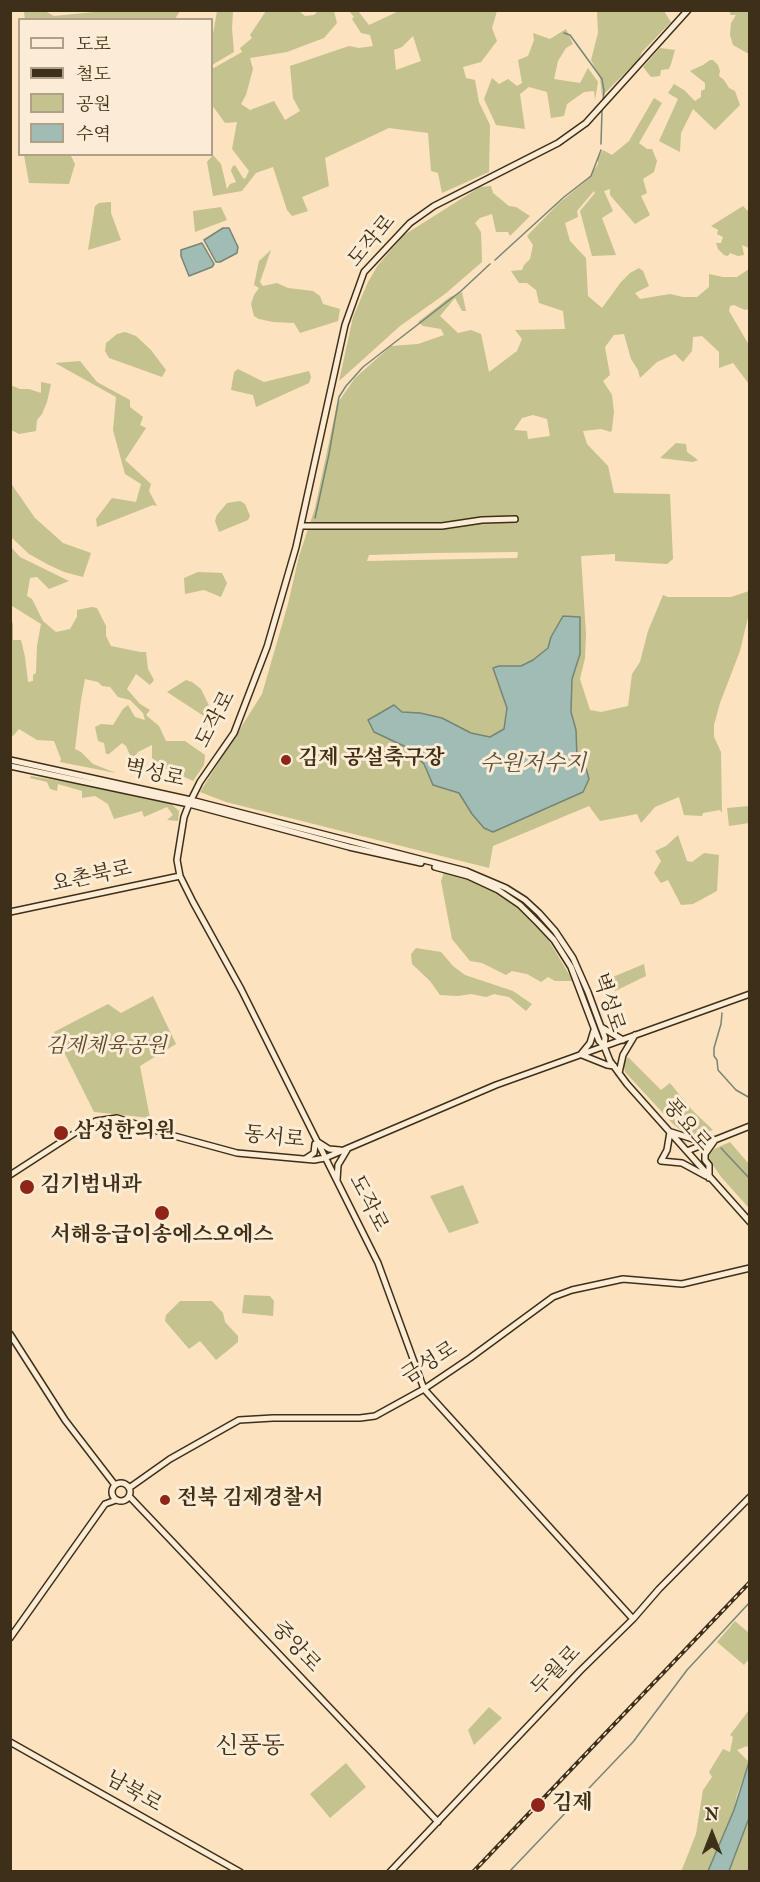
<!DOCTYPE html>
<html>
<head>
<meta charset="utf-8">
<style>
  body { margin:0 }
  #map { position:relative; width:760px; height:1882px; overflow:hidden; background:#fce2be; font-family:"IM FELL English","Noto Serif KR",serif }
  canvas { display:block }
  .frame { position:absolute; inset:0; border:12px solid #3e2f18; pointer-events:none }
  .legend { position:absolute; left:18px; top:18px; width:195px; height:138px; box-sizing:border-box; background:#fdecd5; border:2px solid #b1a089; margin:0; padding:8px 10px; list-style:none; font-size:18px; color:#3e2f18 }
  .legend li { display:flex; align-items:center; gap:12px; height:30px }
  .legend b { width:30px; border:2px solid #b1a089 }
  .north { position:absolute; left:682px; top:1804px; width:60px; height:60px; -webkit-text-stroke:4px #fdecd5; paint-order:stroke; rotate:0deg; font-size:16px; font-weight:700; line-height:24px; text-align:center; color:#3e2f18 }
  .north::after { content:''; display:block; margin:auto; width:21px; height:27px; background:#3e2f18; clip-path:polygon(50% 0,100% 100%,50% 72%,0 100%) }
</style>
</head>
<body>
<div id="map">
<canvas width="760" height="1882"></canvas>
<div class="frame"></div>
<ul class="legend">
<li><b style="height:8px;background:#fdecd5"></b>도로</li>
<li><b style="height:8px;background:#3e2f18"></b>철도</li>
<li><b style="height:16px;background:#c4c28e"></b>공원</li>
<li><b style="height:16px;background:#9fbdb4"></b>수역</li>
</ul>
<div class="north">N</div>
</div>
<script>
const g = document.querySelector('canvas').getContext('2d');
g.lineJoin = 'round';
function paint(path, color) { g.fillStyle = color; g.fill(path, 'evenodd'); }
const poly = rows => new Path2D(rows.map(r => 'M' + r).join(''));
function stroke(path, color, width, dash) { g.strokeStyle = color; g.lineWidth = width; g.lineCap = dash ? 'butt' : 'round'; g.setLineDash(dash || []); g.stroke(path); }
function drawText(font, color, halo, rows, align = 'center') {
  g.font = font + ' "IM FELL English","Noto Serif KR",serif'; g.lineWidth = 6; g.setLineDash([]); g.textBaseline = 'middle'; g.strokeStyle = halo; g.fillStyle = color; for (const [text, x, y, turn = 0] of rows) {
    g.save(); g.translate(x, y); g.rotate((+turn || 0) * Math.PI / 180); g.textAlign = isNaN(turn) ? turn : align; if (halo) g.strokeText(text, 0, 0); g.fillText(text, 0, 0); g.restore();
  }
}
paint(poly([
  [95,10,180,10,180,11,175,19,25,20,24,12,20,11,45,11,54,16,94,12],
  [217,11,233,11,232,29,234,52,212,65,212,40],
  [266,11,299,11,305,16,314,15,318,11,334,11,337,23,324,38,287,52,250,58,253,69,246,95,241,104,250,110,274,101,285,120,300,111,293,98,290,66,349,46,359,48,373,46,370,35,361,33,352,19,354,17,349,11,358,11,369,25,399,11,497,11,492,28,497,41,481,62,463,67,466,78,475,80,479,102,490,125,489,172,442,193,438,173,431,171,428,133,389,128,325,158,329,186,302,197,308,211,292,216,287,210,273,167,256,173,242,191,213,196,207,162,213,155,221,164,227,189,230,184,236,182,231,171,232,167,235,165,243,178,245,179,249,171,232,149,237,122,225,123,212,105,212,69,242,52,240,48,252,38,250,35],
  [413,36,421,61,396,70,394,50,402,47],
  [597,11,664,11,671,22,642,52,639,59,602,96,600,78,591,60,598,33],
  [729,11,749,11,749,54,733,45,730,35,731,23,736,15,731,15],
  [566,29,573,44,566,48,558,61,554,79,580,83,588,68,598,82,595,100,594,91,584,92,567,104,564,116,551,118,547,92,529,87,520,94,525,129,496,125,484,99,492,78,499,84,508,79,517,86,522,83,518,60,528,56,534,40,533,33,550,39],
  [660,48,675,50,671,64,669,69,661,70,660,76,651,77,643,67],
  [710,60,713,60,718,65,720,71,719,76,724,80,729,88,735,91,740,105,715,130,693,109,681,133,680,152,659,141,678,99,668,93,674,84,684,90,695,101,701,97,701,91,705,89,705,83,690,71,703,65],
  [654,98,662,103,639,143,647,149,652,149,657,161,654,172,643,179,647,193,641,196,650,215,635,224,610,195,610,189,604,191,613,211,602,218,616,255,592,256,580,211,595,193,594,191,577,211,578,217,565,223,570,241,586,258,588,296,602,308,621,282,630,273,639,268,643,271,649,286,635,293,640,299,670,294,683,297,697,297,709,287,709,274,723,277,737,277,749,269,749,309,745,310,734,305,730,306,729,311,749,345,749,384,733,363,719,368,719,352,702,336,693,337,692,351,683,362,675,354,657,362,640,378,638,370,631,359,624,334,614,335,605,347,610,375,603,381,612,395,614,412,612,429,611,432,601,429,583,431,587,444,608,466,614,493,670,494,673,559,667,564,615,561,615,554,581,556,586,634,585,658,580,679,590,710,601,712,628,706,632,674,640,662,648,631,663,595,668,597,731,597,749,591,749,613,740,651,720,703,714,725,714,737,721,752,722,813,720,810,703,813,702,816,684,815,679,797,655,807,641,823,637,814,600,821,589,806,493,846,489,868,226,802,200,792,262,694,288,604,299,556,315,508,337,404,355,378,391,346,418,344,444,335,441,329,423,326,418,322,450,297,462,292,466,311,462,311,455,298,440,316,458,333,471,330,481,334,489,372,517,351,522,339,515,330,565,329,563,311,539,303,536,290,527,283,519,283,511,271,522,270,524,265,530,259,533,245,527,236,558,204,588,179,598,164,598,158,603,150,612,155,629,141],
  [533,415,547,419,550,436,528,439,527,431,514,430,522,418],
  [433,553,517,552,518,553,517,558,367,561,369,555],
  [24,155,73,155,71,156,75,164,69,184,29,183],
  [491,186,493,193,509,206,516,207,530,216,510,236,508,232,496,232,492,214,480,218,475,223,481,232,482,262,445,294,400,326,339,381,353,317,368,282,378,265,404,235,480,187],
  [111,202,111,213,121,240,88,250,95,206,99,203],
  [743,206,749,212,749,248,742,245,744,255,738,256,730,253,728,256,724,255,718,249,716,243,721,243,723,237,717,234,718,230,711,226],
  [221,207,227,220,195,232,193,211],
  [271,250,260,282,263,286,277,283,288,288,313,291,320,296,323,304,340,309,338,321,300,333,294,323,273,322,259,319,254,316,251,304,254,295,259,288,254,285,259,261],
  [125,332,136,336,151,350,166,370,162,377,109,358,105,351,106,343,117,334],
  [80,361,97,382,130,400,130,407,143,417,140,425,146,428,125,460,151,484,149,491,157,506,153,505,97,527,96,519,112,498,136,502,141,484,125,474,113,430,116,397,55,363],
  [238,369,264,382,309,371,311,377,309,383,256,407,253,395,231,390,234,372],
  [41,382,51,384,47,402,42,414,37,420,36,431,19,434,11,430,11,387,13,386,20,389,29,389,41,393],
  [676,443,686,444,687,452,698,460,693,462,660,458],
  [10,482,35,518,63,543,91,553,83,577,64,572,47,564,29,554,11,537],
  [240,501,245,504,250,516,248,520,219,532,215,521,217,515,227,503],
  [11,547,20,557,69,581,49,589,37,577,30,578,27,596,32,599,43,621,56,632,70,629,77,617,77,610,92,607,97,608,106,626,106,636,111,646,140,652,146,652,148,669,154,680,150,685,136,674,127,689,140,704,150,710,146,715,159,726,166,741,185,741,205,755,204,765,193,781,154,763,155,761,152,758,152,745,138,752,132,760,126,746,122,743,109,754,106,754,104,743,98,741,95,727,101,724,113,725,123,709,128,705,135,717,145,720,143,713,130,700,118,697,110,687,102,686,98,682,85,679,81,700,75,749,81,752,93,764,116,773,60,762,61,759,54,741,37,740,19,729,13,736,11,735,11,619,13,624,13,640,21,640,25,657,28,682,33,681,33,675,36,673,37,646,41,624,12,606,11,607],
  [198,572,222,573,227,583,221,597,204,590,185,594,184,578],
  [186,680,192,682,201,689,214,716,216,724,167,692],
  [31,776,96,787,170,803,179,811,178,821,167,820,173,815,167,807,144,817,142,811,114,819,108,804,95,796,82,798,82,791,58,784,57,791,50,789,47,782,30,778],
  [749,806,749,823,729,826,727,808],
  [678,835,687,861,692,862,704,853,719,855,717,891,693,904,681,905,668,880,661,883,654,873,661,861,655,851,666,846],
  [444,872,467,878,499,893,522,910,548,939,573,981,555,981,548,977,541,982,527,974,512,971,506,975,482,963,470,961,452,939,441,881],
  [416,948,441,952,453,966,465,975,513,991,532,1004,526,1011,509,997,494,994,486,997,471,994,458,996,440,995,430,981,412,964,411,954],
  [644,964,646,976,615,991,608,979],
  [153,996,176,1044,140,1066,150,1118,94,1112,54,1032,108,1004,121,1013],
  [628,1057,661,1090,670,1083,692,1110,713,1130,699,1136,686,1134,674,1125,625,1072,623,1062],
  [730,1142,749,1164,749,1208,722,1178,707,1157,714,1149],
  [463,1185,479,1223,449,1233,430,1196],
  [244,1295,270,1296,274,1301,273,1316,242,1313],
  [180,1301,212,1301,223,1313,225,1322,238,1336,238,1342,216,1360,200,1341,189,1349,165,1321,166,1315],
  [735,1621,749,1633,749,1659,744,1665,717,1642],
  [489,1707,502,1718,474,1745,468,1730],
  [749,1710,749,1749,747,1746,737,1750,749,1762,737,1795,734,1810,708,1871,681,1872,696,1834,703,1790,712,1777,709,1772,723,1749,730,1752,733,1737,730,1735],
  [346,1763,366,1787,330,1818,310,1794],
  [749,1818,749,1871,729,1872,735,1857]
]), '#c4c28e');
const water = poly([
  [223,228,229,228,238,247,237,253,220,262,216,262,204,240,223,228],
  [202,243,214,264,212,267,189,276,181,256,181,250,202,243],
  [563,616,580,617,580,654,572,679,571,712,576,730,577,758,584,761,589,779,583,792,493,832,484,828,472,814,459,793,433,785,424,764,406,747,374,732,368,720,394,705,402,712,420,713,442,718,471,733,490,737,504,729,507,708,493,668,499,666,521,666,533,660,548,648,551,637,563,616],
  [749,1762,749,1818,729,1871,708,1871,734,1810,749,1762]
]);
paint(water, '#9fbdb4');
stroke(water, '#788476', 1.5);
stroke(poly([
  [564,33,570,35,602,79,604,91,603,101],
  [601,144,602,110],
  [495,260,564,197,591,176,601,150],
  [315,518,329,454,339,397,346,386,363,367,461,291,490,264],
  [722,1013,721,1024,714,1048,714,1056,717,1060,718,1070,736,1090,750,1098],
  [721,1148,750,1179],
  [509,1872,633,1742,687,1670,750,1602]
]), '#788476', 1.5);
const secondary = poly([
  [302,526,442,526,482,520,515,519],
  [10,760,191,800,466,871,506,888,525,900,539,913,555,931,573,958,588,992,605,1038,604,1046,610,1061,627,1084,750,1222],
  [10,766,189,804,349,847,421,863],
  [435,867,468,876,498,890,520,905,539,924,554,940,571,967,599,1041,604,1046],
  [10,912,180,876],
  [601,1027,623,1040],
  [581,1054,590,1043,594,1030],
  [582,1055,607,1065,614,1066],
  [619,1073,623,1055,635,1035],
  [670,1132,667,1150,661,1161,682,1163,706,1176],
  [671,1132,693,1139,712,1139],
  [318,1142,329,1149,340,1150],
  [687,1151,750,1126],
  [305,1159,314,1153,315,1144],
  [10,1175,81,1129,96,1121,117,1118,167,1134,237,1153,314,1160,325,1158,496,1085,750,994],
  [709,1178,709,1165,705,1160,705,1154,715,1140],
  [337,1180,338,1165,347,1150],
  [10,1334,65,1420,115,1485],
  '112 1492a9 9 0 1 1 18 0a9 9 0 1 1-18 0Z',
  [129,1488,170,1459,239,1420,273,1418,360,1418,375,1416,424,1389,470,1358,553,1297,572,1290,623,1279,682,1284,750,1268],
  [129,1496,438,1822],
  [633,1619,424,1389,378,1263,241,989,193,902,180,876,177,860,184,817,189,804,200,782,234,733,267,647,296,547,345,325,364,272,410,223,434,206,558,143,586,123,688,10],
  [10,1638,105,1504,116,1500],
  [10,1742,240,1872],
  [390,1872,580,1671,633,1619,659,1589,750,1497]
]);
stroke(secondary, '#3e2f18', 8);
stroke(secondary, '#fdecd5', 5);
const rail = poly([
  [473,1872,750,1582]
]);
stroke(rail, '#3e2f18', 4);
stroke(rail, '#fdecd5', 1.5, [4.5]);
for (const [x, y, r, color] of [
  [286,760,6,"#8f2418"],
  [61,1133,8,"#8f2418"],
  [27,1187,8,"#8f2418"],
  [162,1213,8,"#8f2418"],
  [165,1500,6,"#8f2418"],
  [538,1805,8,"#8f2418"]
]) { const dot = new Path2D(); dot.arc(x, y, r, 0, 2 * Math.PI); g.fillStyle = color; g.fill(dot); stroke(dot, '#fdecd5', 2); }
drawText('21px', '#3e2f18', '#fdecd5', [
  ["도작로",373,242,-50],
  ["도작로",217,720,-62],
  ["벽성로",154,775,13],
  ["요촌북로",92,878,-12],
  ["벽성로",607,1003,72],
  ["풍요로",686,1126,49],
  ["동서로",274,1139,6],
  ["도작로",367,1204,63],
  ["금성로",430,1364,-32],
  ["중앙로",295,1648,47],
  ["두월로",557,1672,-46],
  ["남북로",133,1793,30]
]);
drawText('bold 21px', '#3e2f18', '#fdecd5', [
  ["김제 공설축구장",298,760],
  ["삼성한의원",74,1133],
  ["김기범내과",40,1187],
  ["서해응급이송에스오에스",162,1237,"center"],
  ["전북 김제경찰서",177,1500],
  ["김제",552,1805]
], 'left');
drawText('italic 21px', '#594c30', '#fdecd5', [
  ["김제체육공원",106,1048]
]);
drawText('italic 22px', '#56523f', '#fdecd5', [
  ["수원저수지",533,765]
]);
drawText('24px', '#3e2f18', '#fdecd5', [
  ["신풍동",250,1748]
]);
</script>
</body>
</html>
